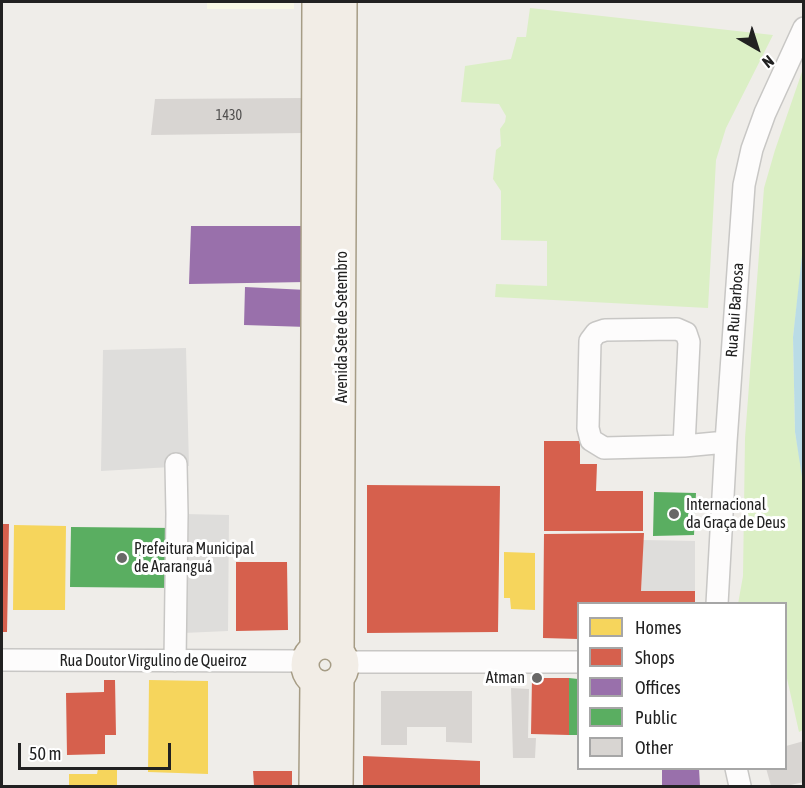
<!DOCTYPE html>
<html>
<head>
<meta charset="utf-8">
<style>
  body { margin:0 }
  #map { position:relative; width:805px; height:788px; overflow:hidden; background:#efede9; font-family:"Asap Condensed",sans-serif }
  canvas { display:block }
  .frame { position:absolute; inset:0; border:3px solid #212121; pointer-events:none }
  .legend { position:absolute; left:577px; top:602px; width:210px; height:168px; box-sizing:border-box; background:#fff; border:2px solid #a6a6a6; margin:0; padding:8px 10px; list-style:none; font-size:18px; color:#212121 }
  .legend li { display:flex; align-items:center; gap:12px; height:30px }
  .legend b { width:30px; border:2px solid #a6a6a6 }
  .north { position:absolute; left:727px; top:18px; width:60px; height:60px; -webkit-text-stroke:4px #fff; paint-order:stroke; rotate:141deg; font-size:16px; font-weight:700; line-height:24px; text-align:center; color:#212121 }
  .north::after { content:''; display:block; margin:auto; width:21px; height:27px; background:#212121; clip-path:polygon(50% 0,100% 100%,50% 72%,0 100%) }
  .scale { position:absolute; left:18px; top:743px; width:153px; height:27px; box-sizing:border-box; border:3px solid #212121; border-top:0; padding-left:8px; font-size:18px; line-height:21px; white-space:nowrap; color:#212121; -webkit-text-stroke:4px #fff; paint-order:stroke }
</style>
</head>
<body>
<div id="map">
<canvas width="805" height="788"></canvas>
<div class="frame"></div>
<ul class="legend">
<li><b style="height:16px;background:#f6d55c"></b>Homes</li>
<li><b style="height:16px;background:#d6604d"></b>Shops</li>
<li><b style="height:16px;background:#9970ab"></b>Offices</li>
<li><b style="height:16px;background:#5aae61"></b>Public</li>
<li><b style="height:16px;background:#d8d5d2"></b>Other</li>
</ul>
<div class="north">N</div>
<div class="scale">50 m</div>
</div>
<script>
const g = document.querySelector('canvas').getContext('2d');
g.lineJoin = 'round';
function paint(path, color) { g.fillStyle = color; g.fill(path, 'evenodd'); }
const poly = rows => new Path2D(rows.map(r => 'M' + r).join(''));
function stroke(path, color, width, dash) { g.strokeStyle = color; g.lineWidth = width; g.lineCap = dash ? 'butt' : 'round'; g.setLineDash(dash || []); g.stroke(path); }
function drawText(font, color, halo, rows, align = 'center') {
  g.font = font + ' "Asap Condensed",sans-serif'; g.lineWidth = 6; g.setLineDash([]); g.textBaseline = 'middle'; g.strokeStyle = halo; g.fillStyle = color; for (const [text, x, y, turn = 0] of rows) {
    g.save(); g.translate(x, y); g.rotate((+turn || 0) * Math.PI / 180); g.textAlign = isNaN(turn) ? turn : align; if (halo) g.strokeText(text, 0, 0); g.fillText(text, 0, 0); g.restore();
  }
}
paint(poly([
  [186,348,189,466,101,471,103,350],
  [185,514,229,515,228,631,183,633],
  [643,540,695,541,695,591,641,591]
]), '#dedddb');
paint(poly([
  [207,2,294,2,294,9,207,9]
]), '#f8f7e5');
paint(poly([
  [530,8,773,35,726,128,716,160,708,308,495,297,496,284,547,286,547,241,501,240,501,191,493,179,496,150,501,146,500,129,505,122,506,116,499,104,461,102,465,66,511,59,517,37,526,37],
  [803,69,804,246,793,337,795,432,804,483,803,730,799,732,786,674,786,604,738,604,743,576,745,438,764,188,775,150]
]), '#dbefc5');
paint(poly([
  [803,246,804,483,803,483,795,432,793,337]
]), '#badce6');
paint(poly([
  [14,525,66,526,65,610,13,610],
  [504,552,535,553,535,610,511,609,510,598,504,598],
  [149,680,208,681,208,774,148,772],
  [98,769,117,770,117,786,69,786,69,774,97,774]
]), '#f6d55c');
paint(poly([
  [544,441,580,441,580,464,597,464,596,491,643,491,643,531,544,531],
  [367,485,500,486,498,632,367,633],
  [2,524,9,524,7,632,2,632],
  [644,533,641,591,695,591,695,604,578,604,578,639,543,638,544,534],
  [236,562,287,562,288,630,236,631],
  [532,678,569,678,569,735,531,734],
  [104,680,115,680,116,735,105,735,105,754,67,755,66,693,104,692],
  [363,756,480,761,480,786,363,786],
  [253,771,292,771,292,786,254,786]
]), '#d6604d');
paint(poly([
  [191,226,309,226,306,282,189,284],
  [245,287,307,290,307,327,244,325],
  [662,768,699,768,700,786,662,786]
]), '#9970ab');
paint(poly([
  [654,492,696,493,694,535,653,536],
  [71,527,175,528,174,588,70,587],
  [569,678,578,679,578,735,569,735]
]), '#5aae61');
paint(poly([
  [305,98,304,133,151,135,155,99],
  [511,688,529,689,528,738,536,738,535,758,513,758],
  [381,691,472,691,472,743,446,742,446,727,407,727,407,745,381,745],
  [804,741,804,782,786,786,771,786,766,768,786,768,786,746]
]), '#d8d5d2');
const minor = poly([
  [684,446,689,342,686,333,677,329,605,330,596,333,590,341,588,428,591,440,604,448,684,446,726,442],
  [717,604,726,442,744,185,752,149,765,113,804,28],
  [2,660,305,661],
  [175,661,177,514,176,464],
  [345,662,578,662],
  [736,768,740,786]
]);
const major = poly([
  '305 665a20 20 0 1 1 40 0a20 20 0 1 1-40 0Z',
  [314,648,316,2],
  [340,652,343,2],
  [313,786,314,683],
  [339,786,340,679]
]);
stroke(minor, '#c8c7c5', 24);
stroke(major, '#a69c85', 30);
stroke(minor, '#fdfcfc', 21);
stroke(major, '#f2ede6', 27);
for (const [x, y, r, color] of [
  [674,514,6,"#696867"],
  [122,558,6,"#696867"],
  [537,678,6,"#696867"]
]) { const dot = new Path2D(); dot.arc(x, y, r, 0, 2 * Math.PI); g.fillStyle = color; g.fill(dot); stroke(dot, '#fff', 2); }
drawText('14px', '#4f4e4d', null, [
  ["1430",229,116]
]);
drawText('16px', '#212121', '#fff', [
  ["Rua Rui Barbosa",735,310,-86],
  ["Avenida Sete de Setembro",342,327,-90],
  ["Rua Doutor Virgulino de Queiroz",153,661]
]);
drawText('16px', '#212121', '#fff', [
  ["Internacional",686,505],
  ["da Graça de Deus",686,523],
  ["Prefeitura Municipal",134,549],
  ["de Araranguá",134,567],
  ["Atman",525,678,"right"]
], 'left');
</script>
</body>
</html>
